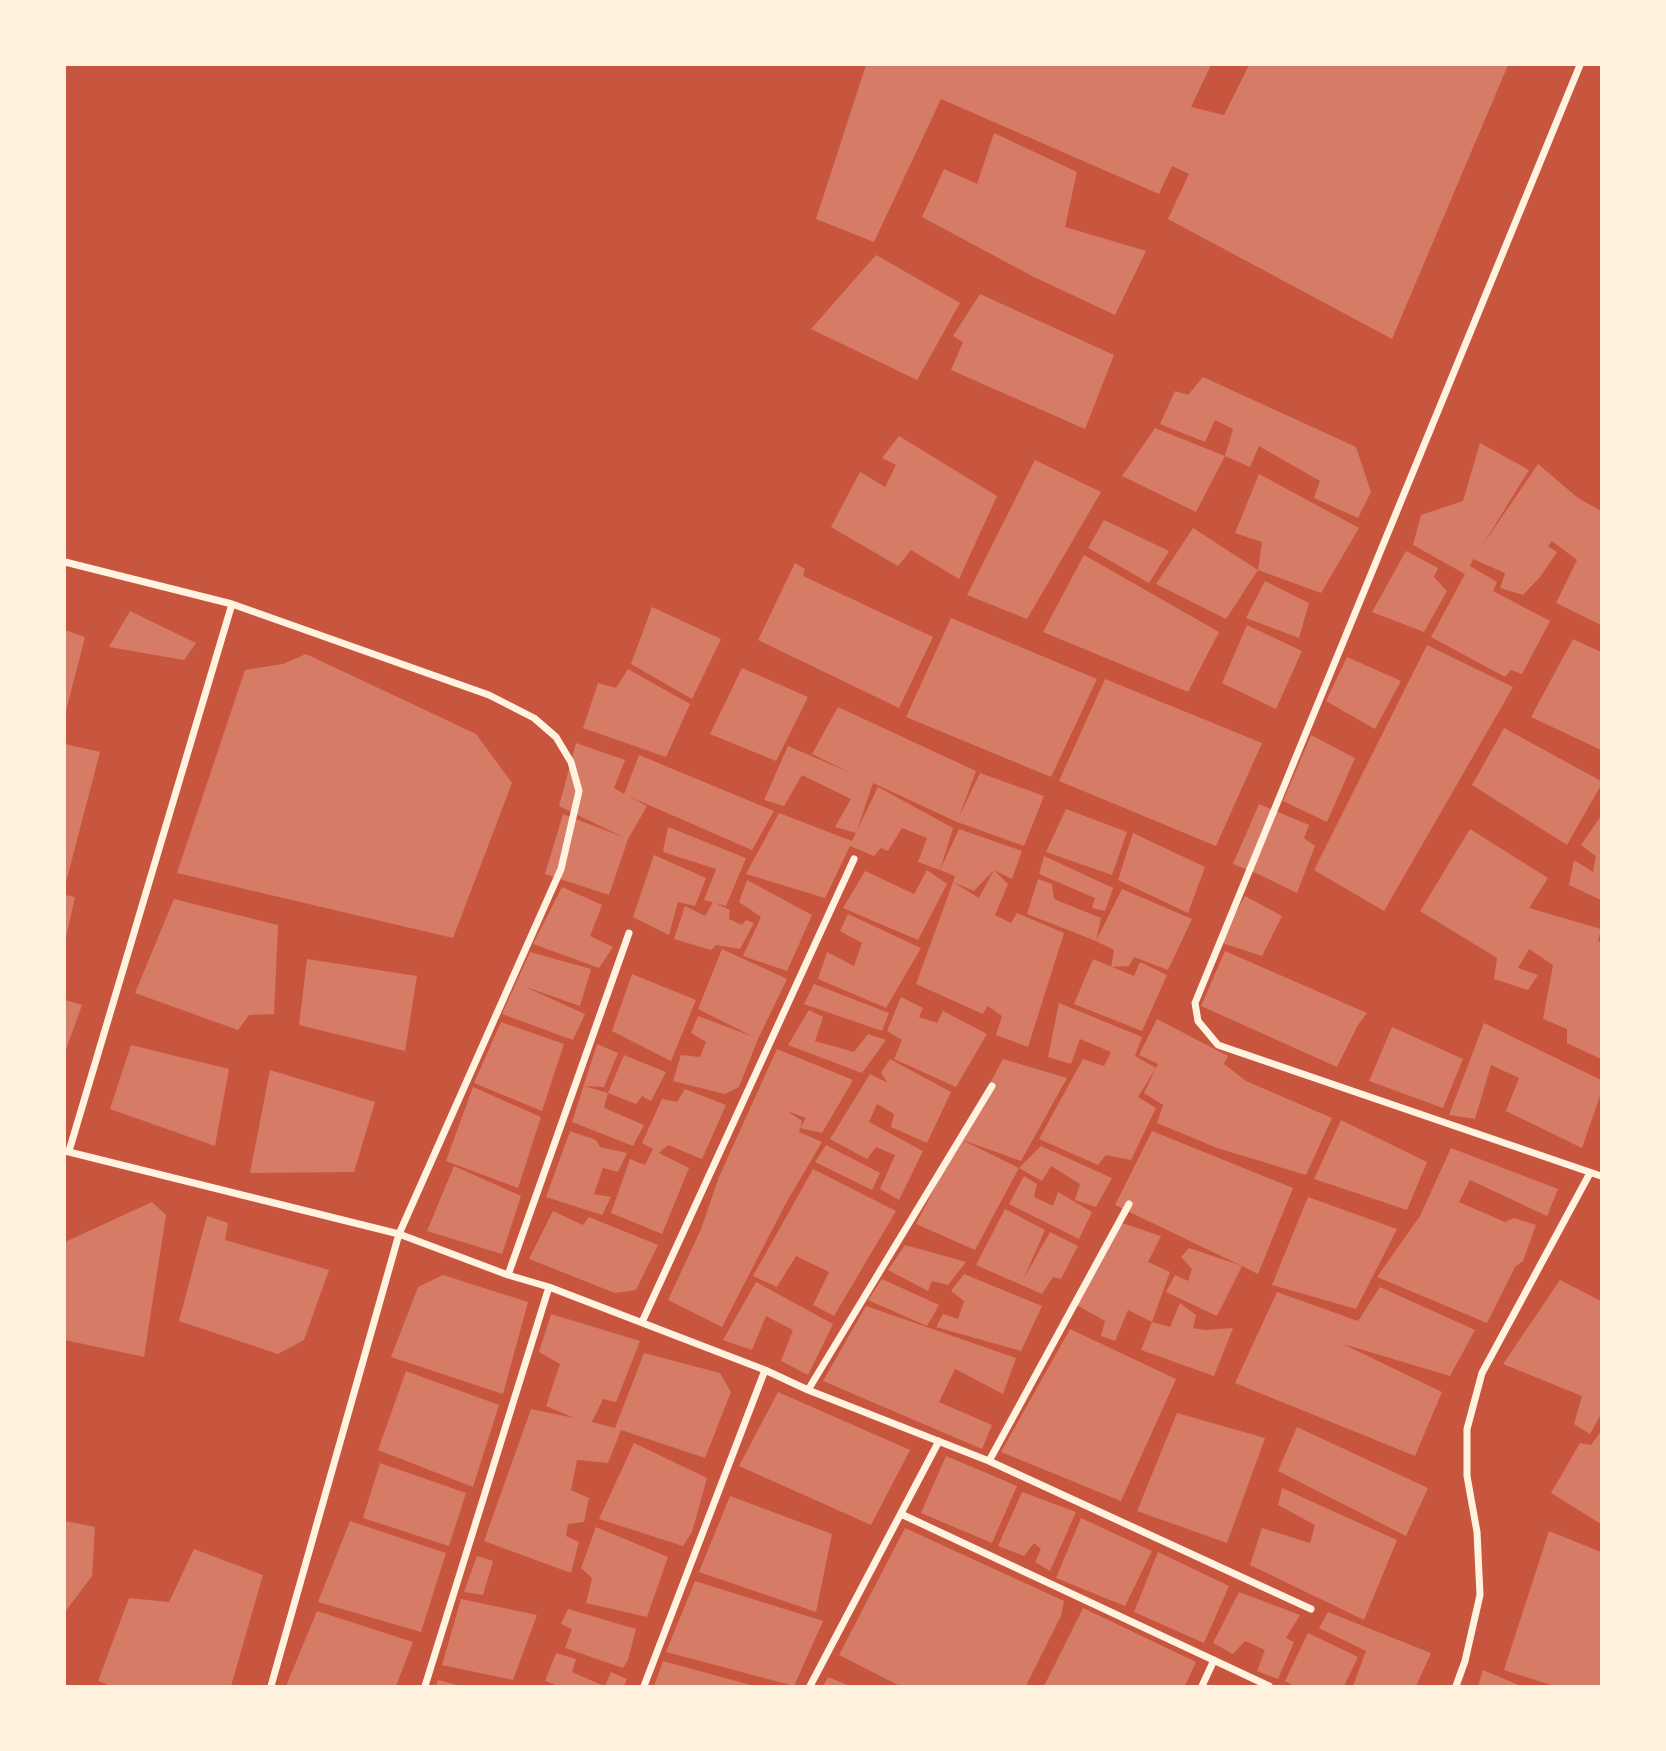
<!DOCTYPE html>
<html>
<head>
<meta charset="utf-8">
<style>
  body { margin:0 }
  #map { position:relative; width:1666px; height:1751px; overflow:hidden; background:#c8553d; font-family:Spectral,serif }
  canvas { display:block }
  .frame { position:absolute; inset:0; border:66px solid #fff3e0; pointer-events:none }
</style>
</head>
<body>
<div id="map">
<canvas width="1666" height="1751"></canvas>
<div class="frame"></div>
</div>
<script>
const g = document.querySelector('canvas').getContext('2d');
g.lineJoin = 'round';
function paint(path, color) { g.fillStyle = color; g.fill(path, 'evenodd'); }
const poly = rows => new Path2D(rows.map(r => 'M' + r).join(''));
function stroke(path, color, width, dash) { g.strokeStyle = color; g.lineWidth = width; g.lineCap = dash ? 'butt' : 'round'; g.setLineDash(dash || []); g.stroke(path); }
paint(poly([
  [866,65,1211,65,1191,107,1224,115,1249,65,1508,65,1392,339,1168,219,1189,174,1172,166,1159,194,941,99,874,242,816,219],
  [994,133,1077,172,1065,227,1146,251,1115,315,1032,276,922,217,944,169,977,184],
  [876,255,960,303,917,380,811,329],
  [980,294,1114,355,1085,429,951,370,963,342,953,336],
  [1203,377,1356,447,1371,492,1358,518,1314,498,1320,481,1259,446,1250,467,1225,456,1233,429,1215,420,1205,442,1160,424,1175,391,1188,395],
  [1155,428,1225,456,1196,512,1122,476],
  [899,436,997,496,959,579,911,550,898,566,831,527,860,472,885,487,896,465,882,458],
  [1480,443,1529,470,1482,546,1538,464,1578,498,1601,511,1601,625,1556,603,1577,560,1552,541,1548,546,1557,552,1540,577,1523,595,1500,588,1505,573,1473,559,1470,566,1497,582,1493,591,1550,621,1522,674,1511,670,1505,677,1431,637,1465,574,1413,545,1421,515,1463,501],
  [1035,460,1101,492,1027,619,967,595],
  [1259,474,1359,528,1321,593,1258,570,1226,619,1156,584,1193,528,1258,570,1262,542,1235,533],
  [1104,520,1169,551,1149,583,1088,548],
  [1406,551,1438,568,1434,577,1447,591,1424,632,1372,612],
  [1084,555,1219,632,1188,692,1043,632],
  [795,563,805,569,803,576,933,637,899,708,758,640],
  [1265,581,1309,603,1299,638,1246,618],
  [652,607,721,639,692,699,631,664],
  [130,611,196,643,184,660,109,647],
  [951,618,1097,679,1051,777,906,717],
  [1247,625,1302,651,1276,709,1222,683],
  [65,630,85,637,66,711,65,711],
  [1573,639,1601,652,1601,750,1531,717],
  [1427,645,1513,687,1384,911,1314,870],
  [306,654,476,734,512,783,453,938,177,873,245,670,283,664],
  [1347,657,1401,681,1375,729,1326,701],
  [742,668,808,697,776,761,710,734],
  [628,669,690,704,666,757,583,728,598,683,616,688],
  [1105,679,1262,743,1216,846,1059,781],
  [838,707,976,771,959,817,980,773,1044,796,1024,846,957,822,873,783,856,833,835,827,851,799,802,775,784,806,764,800,788,746,853,774,812,754],
  [1504,728,1601,781,1601,785,1567,845,1472,785],
  [1311,735,1355,758,1327,822,1283,801],
  [576,743,625,760,614,788,624,794,639,755,774,811,752,850,628,796,647,806,628,839,609,895,545,874,563,814,623,837,559,806],
  [65,744,100,752,66,882,65,882],
  [878,787,953,828,940,870,918,862,927,838,902,828,888,851,881,848,874,856,850,846,825,898,746,874,779,813,852,841],
  [1259,804,1309,825,1304,838,1315,846,1297,893,1258,874,1233,864],
  [1066,809,1127,832,1112,875,1046,852],
  [1601,816,1601,900,1569,885,1574,860,1593,872,1596,856,1581,845],
  [668,827,746,858,726,906,704,900,716,869,663,852],
  [959,829,1022,851,1012,879,994,870,1008,884,995,915,1011,923,1017,913,1064,933,1028,1047,996,1035,1002,1016,988,1006,983,1014,916,984,953,882,979,898,994,870,974,891,953,882,955,876,940,870],
  [1470,829,1548,878,1529,908,1601,929,1598,941,1601,942,1601,1059,1567,1043,1567,1029,1543,1019,1553,965,1529,949,1518,968,1538,975,1528,990,1494,979,1497,958,1420,911],
  [1133,833,1205,867,1188,913,1118,880],
  [654,855,706,878,695,906,678,902,669,935,633,917],
  [1044,856,1113,888,1105,911,1092,908,1095,898,1039,874],
  [927,870,947,884,918,940,843,908,865,871,914,894],
  [1038,879,1052,884,1054,899,1101,918,1096,941,1027,914],
  [747,880,812,915,787,971,743,956,761,917,739,902],
  [562,887,602,905,590,936,613,947,599,968,533,944],
  [1122,889,1192,919,1168,970,1134,957,1129,966,1111,967,1114,950,1096,941],
  [65,895,75,897,66,937,65,937],
  [1245,896,1282,916,1262,956,1219,942],
  [174,899,278,925,274,1014,249,1015,238,1030,135,993],
  [713,902,730,910,729,919,742,925,746,920,754,923,740,949,716,945,711,950,674,939,685,906,705,916],
  [848,914,921,948,886,1008,818,979,827,952,854,966,862,943,840,931],
  [722,949,787,979,758,1039,739,1087,725,1094,673,1081,681,1055,700,1057,706,1042,691,1033,698,1016,754,1037,698,1009],
  [1225,951,1367,1013,1358,1025,1337,1067,1201,1006],
  [530,952,591,969,580,1006,523,986,585,1014,573,1040,502,1014],
  [307,959,417,976,405,1051,299,1025],
  [1093,959,1134,976,1140,962,1167,975,1142,1031,1074,1004],
  [632,974,696,1000,671,1061,612,1031],
  [814,984,889,1013,882,1031,804,1004],
  [901,997,923,1008,919,1017,937,1023,943,1011,987,1034,956,1087,894,1059,902,1040,887,1031],
  [65,1000,82,1005,65,1052],
  [1059,1003,1142,1037,1135,1056,1156,1068,1138,1097,1156,1108,1131,1160,1106,1155,1098,1165,1039,1139,1083,1059,1104,1066,1111,1052,1080,1039,1071,1064,1048,1057],
  [809,1010,823,1017,815,1041,854,1052,868,1034,886,1040,862,1073,788,1045],
  [1157,1019,1228,1056,1224,1064,1246,1081,1332,1118,1306,1175,1217,1148,1157,1123,1163,1105,1144,1093,1158,1064,1139,1055],
  [501,1022,564,1044,542,1111,474,1083],
  [1484,1023,1601,1080,1601,1093,1582,1148,1506,1111,1519,1078,1491,1065,1475,1119,1449,1115],
  [1392,1027,1463,1059,1443,1108,1369,1081],
  [597,1044,618,1053,604,1087,584,1086,608,1093,604,1108,644,1125,633,1146,572,1122],
  [131,1045,229,1069,215,1146,110,1109],
  [777,1049,853,1080,822,1133,800,1128,799,1132,822,1142,786,1203,722,1327,668,1300,701,1229,719,1177],
  [787,1111,806,1118,800,1128,802,1121],
  [624,1055,666,1072,651,1101,642,1096,636,1104,608,1093],
  [890,1059,951,1092,927,1143,891,1127,894,1114,877,1104,869,1122,923,1151,899,1200,880,1189,895,1155,876,1147,867,1159,830,1139,870,1074,888,1083,881,1073],
  [1003,1059,1067,1078,1021,1161,960,1139],
  [270,1070,375,1102,354,1172,250,1173],
  [473,1087,541,1117,518,1188,446,1161],
  [685,1089,726,1105,702,1159,668,1145,659,1153,689,1168,662,1234,611,1213,630,1159,645,1165,653,1149,642,1143,662,1099,677,1102],
  [1341,1120,1427,1162,1407,1210,1314,1179],
  [570,1131,596,1140,600,1147,627,1153,618,1172,603,1168,594,1194,611,1197,602,1215,546,1197],
  [1152,1131,1293,1188,1258,1274,1242,1266,1217,1316,1166,1292,1175,1275,1188,1281,1192,1269,1181,1257,1189,1248,1242,1266,1115,1205],
  [960,1139,1019,1168,1041,1146,1112,1178,1096,1207,1075,1200,1080,1184,1051,1166,1042,1181,1019,1168,975,1250,916,1224],
  [826,1145,880,1173,872,1190,815,1162],
  [1451,1148,1558,1189,1547,1216,1470,1180,1459,1202,1505,1222,1514,1218,1536,1225,1523,1261,1515,1267,1487,1323,1377,1277,1420,1216],
  [454,1166,521,1196,502,1254,427,1231],
  [813,1169,896,1211,834,1316,813,1305,829,1272,796,1256,777,1287,753,1276],
  [1024,1176,1037,1184,1034,1197,1053,1206,1058,1192,1092,1212,1079,1239,1009,1204],
  [1308,1197,1397,1229,1356,1309,1272,1285],
  [152,1202,166,1215,144,1357,65,1340,65,1242],
  [1005,1209,1045,1230,1023,1280,1050,1232,1078,1246,1061,1279,1053,1277,1042,1294,976,1265],
  [553,1211,583,1225,589,1217,658,1245,636,1290,615,1293,529,1259],
  [207,1216,228,1223,225,1240,329,1270,304,1340,278,1354,179,1321],
  [1119,1222,1161,1236,1148,1262,1170,1272,1152,1322,1128,1310,1115,1341,1101,1336,1105,1321,1075,1304],
  [905,1245,966,1262,948,1285,932,1281,928,1291,888,1270],
  [964,1274,1042,1306,1021,1351,936,1327,943,1314,958,1319,964,1301,951,1291],
  [443,1275,528,1302,503,1394,391,1357,418,1287],
  [882,1279,939,1305,927,1326,868,1300],
  [1560,1280,1601,1301,1601,1414,1590,1434,1574,1424,1582,1396,1503,1364],
  [756,1282,833,1324,808,1375,781,1361,793,1330,766,1316,752,1350,723,1340],
  [1380,1287,1475,1330,1450,1376,1343,1344,1442,1392,1415,1456,1235,1383,1277,1292,1358,1321],
  [1180,1303,1196,1315,1193,1328,1205,1330,1233,1328,1214,1376,1141,1350,1152,1322,1170,1327],
  [866,1306,1016,1358,1003,1394,955,1369,939,1402,992,1425,982,1449,823,1381],
  [551,1314,640,1341,616,1402,603,1399,592,1422,615,1428,644,1353,720,1373,731,1392,705,1458,621,1430,608,1463,577,1460,571,1490,589,1498,584,1522,568,1524,566,1536,579,1542,571,1573,484,1541,531,1409,574,1418,546,1406,560,1364,539,1352],
  [1070,1329,1176,1379,1121,1501,1001,1452],
  [406,1371,499,1405,473,1487,378,1450],
  [778,1392,910,1450,871,1525,739,1466],
  [1177,1413,1265,1438,1227,1543,1137,1511],
  [1297,1427,1428,1488,1406,1536,1278,1471],
  [1601,1431,1601,1524,1551,1493,1580,1443,1591,1445],
  [634,1443,707,1478,692,1532,683,1546,599,1519],
  [946,1456,1017,1486,992,1543,921,1513],
  [380,1463,466,1493,449,1546,363,1518],
  [1282,1488,1397,1540,1364,1620,1250,1565,1262,1528,1310,1543,1315,1525,1278,1505],
  [1022,1492,1076,1512,1050,1571,1035,1562,1041,1549,1034,1543,1024,1556,998,1546],
  [730,1496,832,1534,816,1612,699,1572],
  [1081,1518,1152,1551,1125,1606,1056,1578],
  [65,1521,95,1527,92,1576,65,1612],
  [350,1521,446,1553,421,1632,318,1602],
  [596,1527,668,1557,647,1617,586,1603,592,1578,581,1568],
  [905,1528,1064,1601,1061,1616,1026,1686,900,1686,839,1655],
  [1549,1531,1601,1552,1601,1686,1554,1686,1504,1670],
  [194,1549,263,1575,231,1686,111,1686,98,1681,129,1598,169,1602],
  [1158,1552,1229,1586,1204,1643,1134,1612],
  [477,1556,493,1561,483,1595,464,1592],
  [695,1581,823,1621,794,1686,666,1652],
  [1239,1592,1300,1615,1286,1638,1294,1642,1278,1679,1257,1671,1265,1650,1245,1641,1233,1654,1213,1643],
  [461,1599,537,1615,513,1680,442,1665],
  [1083,1608,1196,1662,1185,1686,1044,1686],
  [568,1609,636,1629,628,1660,623,1668,565,1648,572,1629,561,1624],
  [317,1611,413,1642,396,1686,286,1686],
  [1328,1612,1431,1653,1416,1686,1353,1686,1366,1651,1319,1628],
  [1308,1633,1358,1657,1344,1686,1294,1686,1285,1681],
  [556,1653,576,1659,572,1672,604,1686,559,1686,545,1681],
  [663,1661,751,1685,751,1686,654,1686],
  [1483,1670,1521,1686,1478,1686],
  [611,1672,627,1679,624,1686,605,1686],
  [828,1677,850,1686,823,1686],
  [438,1680,457,1685,457,1686,436,1686]
]), '#d67c66');
stroke(poly([
  [1580,65,1195,1003,1198,1021,1218,1045,1601,1176],
  [65,562,232,604,489,695,534,718,556,737,571,762,579,791,561,869,399,1234,271,1686],
  [65,1151,399,1234,508,1275,549,1287,765,1370,808,1390,989,1461,1311,1609],
  [69,1151,232,604],
  [508,1275,629,933],
  [642,1322,854,859],
  [808,1390,992,1086],
  [989,1461,1129,1204],
  [901,1514,1269,1686],
  [425,1686,549,1287],
  [644,1686,765,1370],
  [810,1686,939,1441],
  [1202,1686,1214,1660],
  [1456,1686,1465,1661,1480,1595,1477,1532,1467,1476,1467,1429,1482,1373,1590,1173]
]), '#fff3e0', 7);
</script>
</body>
</html>
